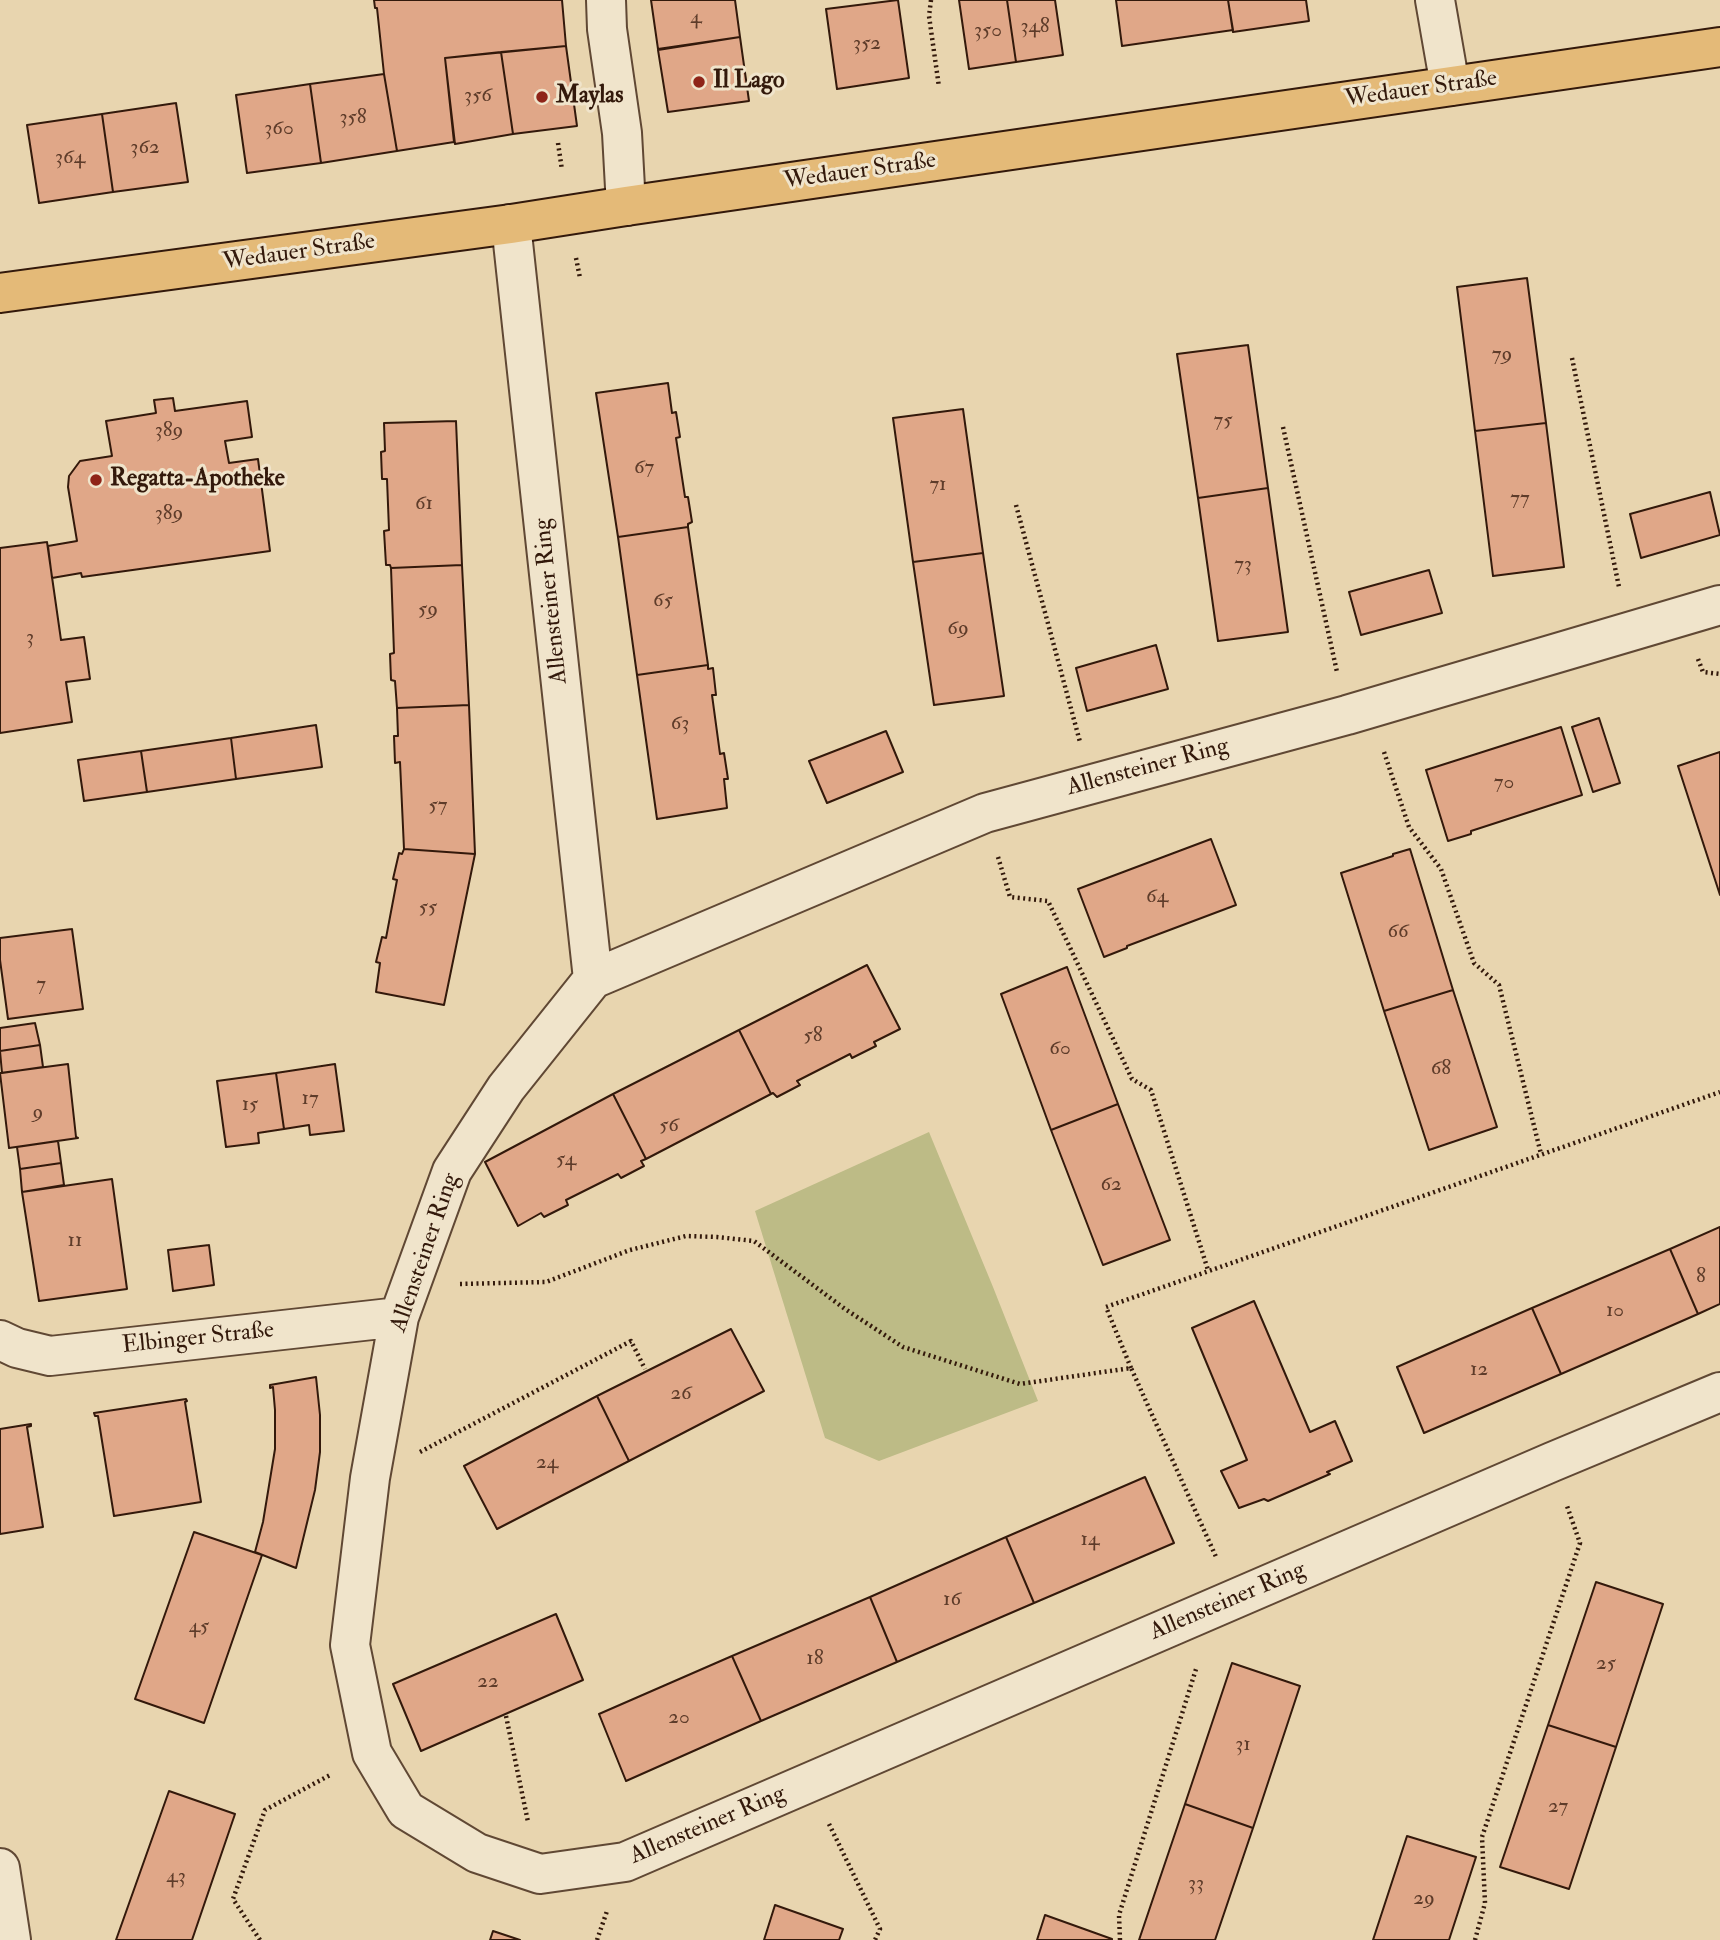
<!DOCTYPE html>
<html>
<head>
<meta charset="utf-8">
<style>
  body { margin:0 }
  canvas { display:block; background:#e8d5af }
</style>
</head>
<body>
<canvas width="1720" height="1940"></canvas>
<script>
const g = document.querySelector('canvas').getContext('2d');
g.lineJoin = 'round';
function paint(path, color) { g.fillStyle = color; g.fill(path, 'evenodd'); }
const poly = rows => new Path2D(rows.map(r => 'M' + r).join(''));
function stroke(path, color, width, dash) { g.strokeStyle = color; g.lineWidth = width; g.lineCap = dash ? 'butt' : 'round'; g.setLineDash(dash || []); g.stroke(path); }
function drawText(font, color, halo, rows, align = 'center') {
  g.font = font + ' "IM FELL Double Pica",serif'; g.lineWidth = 6; g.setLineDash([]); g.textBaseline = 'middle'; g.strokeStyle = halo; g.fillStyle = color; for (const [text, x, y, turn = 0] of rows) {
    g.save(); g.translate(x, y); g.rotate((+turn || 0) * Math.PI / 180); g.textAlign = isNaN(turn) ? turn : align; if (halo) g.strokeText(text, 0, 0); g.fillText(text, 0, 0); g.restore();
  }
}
paint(poly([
  [929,1132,993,1287,1038,1401,879,1461,825,1438,755,1211]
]), '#bdbb86');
const building = poly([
  [374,0,562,0,566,46,445,58,454,142,397,151,384,74,377,8,375,8,374,0],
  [651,0,735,0,740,37,658,49,651,0],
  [898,0,909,78,837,89,826,9,898,0],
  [959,0,1007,0,1016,62,969,69,959,0],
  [1007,0,1055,0,1063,55,1016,62,1007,0],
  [1116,0,1228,0,1233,30,1122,46,1116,0],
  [1228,0,1306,0,1309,21,1233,32,1228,0],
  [740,37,749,101,668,112,658,50,740,37],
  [566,46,577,126,513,134,501,52,566,46],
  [501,52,513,134,455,144,445,58,501,52],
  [384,74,397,151,321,163,310,84,384,74],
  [310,84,321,163,247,173,236,95,310,84],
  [176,103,188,182,113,192,102,114,176,103],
  [102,114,113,192,39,203,27,125,102,114],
  [1527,278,1546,423,1475,431,1457,287,1527,278],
  [1248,345,1268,488,1198,498,1177,354,1248,345],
  [668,383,672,413,676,412,680,437,676,438,685,497,688,497,692,522,688,524,688,527,618,537,596,393,668,383],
  [173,398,175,411,247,401,252,437,225,441,229,463,258,459,270,551,82,577,81,573,52,578,48,546,77,541,68,487,69,476,80,461,112,456,106,421,156,413,154,400,173,398],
  [963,409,983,553,913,562,893,418,963,409],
  [456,421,462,565,391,568,390,565,386,565,384,531,389,530,387,479,382,479,381,452,385,451,384,423,456,421],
  [1546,423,1564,567,1493,576,1475,431,1546,423],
  [1268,488,1288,632,1218,641,1198,498,1268,488],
  [1710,492,1720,535,1641,558,1630,514,1710,492],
  [688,527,708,665,637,675,618,537,688,527],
  [47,542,61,640,84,637,90,679,66,682,72,722,0,733,0,548,47,542],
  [983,553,1004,696,934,705,913,562,983,553],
  [462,565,469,705,397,708,395,681,391,680,390,654,394,653,391,568,462,565],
  [1429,570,1442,613,1361,635,1349,592,1429,570],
  [1156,645,1168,689,1087,711,1076,668,1156,645],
  [708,665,708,669,713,668,716,695,712,695,720,754,724,753,728,779,724,779,727,808,657,819,637,675,708,665],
  [469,705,475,854,404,849,400,762,395,763,394,736,398,736,397,708,469,705],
  [1599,718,1620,783,1593,792,1572,727,1599,718],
  [316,725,322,767,236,779,231,738,316,725],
  [1561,727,1582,795,1471,831,1471,834,1448,841,1426,770,1561,727],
  [886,731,903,772,827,803,809,761,886,731],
  [231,738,236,779,147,792,141,751,231,738],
  [141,751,147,792,84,801,78,760,141,751],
  [1720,752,1720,895,1678,766,1720,752],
  [1211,839,1236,905,1127,946,1127,948,1104,957,1078,889,1211,839],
  [404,849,475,854,444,1005,376,992,380,963,376,962,382,937,386,938,397,880,393,879,399,853,402,854,404,849],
  [1410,849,1453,990,1384,1011,1341,873,1393,856,1393,854,1410,849],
  [72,929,83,1009,8,1019,0,960,0,938,72,929],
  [867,965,900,1029,874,1042,876,1046,852,1058,850,1054,797,1081,800,1085,777,1097,773,1093,771,1094,739,1030,867,965],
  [1067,967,1118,1104,1051,1130,1001,994,1067,967],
  [1453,990,1497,1127,1429,1150,1384,1011,1453,990],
  [35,1023,40,1045,0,1051,0,1028,35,1023],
  [739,1030,771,1094,646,1159,613,1094,739,1030],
  [40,1045,43,1067,2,1073,0,1051,40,1045],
  [68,1064,76,1137,78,1138,9,1148,0,1073,68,1064],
  [335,1064,344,1131,310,1135,309,1125,284,1129,276,1073,335,1064],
  [276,1073,284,1129,258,1133,259,1143,226,1147,217,1081,276,1073],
  [613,1094,646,1159,641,1161,644,1166,621,1178,618,1174,566,1200,568,1205,544,1217,541,1213,518,1226,485,1162,613,1094],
  [1118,1104,1170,1240,1103,1265,1051,1130,1118,1104],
  [58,1141,61,1163,20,1169,17,1147,58,1141],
  [61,1163,64,1185,22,1192,20,1169,61,1163],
  [112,1179,127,1289,39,1301,22,1192,112,1179],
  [1720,1227,1720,1304,1698,1314,1670,1249,1720,1227],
  [209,1245,214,1285,173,1291,168,1250,209,1245],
  [1670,1249,1698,1314,1561,1374,1532,1308,1670,1249],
  [1254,1301,1310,1432,1335,1421,1352,1461,1327,1472,1330,1474,1268,1501,1264,1499,1239,1508,1221,1471,1247,1460,1192,1328,1254,1301],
  [1532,1308,1561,1374,1424,1433,1397,1367,1532,1308],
  [731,1329,764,1391,629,1461,597,1396,731,1329],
  [316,1377,320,1415,320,1452,315,1490,296,1568,255,1552,263,1522,275,1449,275,1410,273,1387,270,1388,270,1385,316,1377],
  [597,1396,629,1461,497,1529,464,1466,597,1396],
  [186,1399,187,1401,185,1402,201,1502,114,1516,98,1416,95,1416,94,1413,186,1399],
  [31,1424,31,1426,27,1427,43,1527,0,1534,0,1429,31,1424],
  [1145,1477,1174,1543,1034,1603,1006,1537,1145,1477],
  [194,1532,262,1555,204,1723,135,1699,194,1532],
  [1006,1537,1034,1603,897,1662,870,1597,1006,1537],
  [1596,1582,1663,1604,1616,1747,1548,1725,1596,1582],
  [870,1597,897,1662,761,1721,732,1656,870,1597],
  [556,1614,583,1680,421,1751,393,1684,556,1614],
  [732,1656,761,1721,626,1781,599,1714,732,1656],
  [1232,1663,1300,1686,1253,1828,1185,1804,1232,1663],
  [1548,1725,1616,1747,1569,1889,1500,1867,1548,1725],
  [169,1791,235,1814,192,1940,116,1940,169,1791],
  [1185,1804,1253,1828,1215,1940,1139,1940,1185,1804],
  [1407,1836,1476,1857,1449,1940,1373,1940,1407,1836],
  [775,1905,843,1929,839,1940,764,1940,775,1905],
  [1045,1915,1112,1939,1112,1940,1037,1940,1045,1915],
  [493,1931,520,1940,490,1940,493,1931]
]);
paint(building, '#e0a788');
stroke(building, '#33190b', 2);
const minor = poly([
  [606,0,607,29,622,133,626,206],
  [1435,0,1450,86],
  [511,224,593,979],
  [1720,605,1347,715,985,813,593,979,506,1088,452,1171,399,1317,370,1478,350,1645,372,1753,406,1810,477,1853,540,1874,625,1862,1552,1462,1720,1392],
  [0,1340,17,1348,50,1356,399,1317],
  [0,1868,11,1940]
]);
const major = poly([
  [0,293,511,224,626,206,1720,47]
]);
stroke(minor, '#604834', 42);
stroke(major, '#33190b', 42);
stroke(poly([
  [931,0,929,16,939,87],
  [558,143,562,170],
  [576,258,580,278],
  [1572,358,1619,587],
  [1283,427,1337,672],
  [1016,505,1080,742],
  [1698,659,1703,672,1720,674],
  [1384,752,1409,827,1441,869,1474,963,1499,985,1541,1154],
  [998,857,1010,897,1048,901,1132,1079,1151,1090,1208,1270],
  [460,1284,546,1282,630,1250,686,1236,717,1237,754,1241,845,1309,903,1347,1020,1384,1131,1368,1217,1559],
  [1131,1368,1106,1307,1720,1092],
  [420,1452,631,1341,645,1369],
  [506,1716,528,1822],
  [829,1824,880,1929,875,1940],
  [260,1940,233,1899,265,1810,332,1774],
  [597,1940,607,1911],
  [1120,1940,1119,1915,1197,1666],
  [1475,1940,1485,1903,1482,1837,1580,1543,1567,1506]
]), '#33190b', 4.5, [2, 3.5]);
stroke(minor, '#f0e4cb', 38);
stroke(major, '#e4ba78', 38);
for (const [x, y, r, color] of [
  [699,82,7,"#8f2418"],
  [542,97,7,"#8f2418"],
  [96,480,7,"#8f2418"]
]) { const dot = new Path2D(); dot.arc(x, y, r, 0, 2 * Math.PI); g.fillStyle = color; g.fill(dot); stroke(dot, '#f0e4cb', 2.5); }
drawText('21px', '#5e3c2a', null, [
  ["4",696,18],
  ["348",1035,27],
  ["350",988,31],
  ["352",867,44],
  ["356",478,96],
  ["358",353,118],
  ["360",279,129],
  ["362",145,148],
  ["364",70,158],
  ["79",1502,355],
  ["75",1223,421],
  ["389",169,431],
  ["67",644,468],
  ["71",938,485],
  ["77",1520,499],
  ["61",424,504],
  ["389",169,514],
  ["73",1243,565],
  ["65",663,601],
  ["59",428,610],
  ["69",958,629],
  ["3",30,638],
  ["63",680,724],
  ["70",1504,783],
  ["57",438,806],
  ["64",1157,897],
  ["55",428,908],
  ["66",1398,932],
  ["7",41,985],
  ["58",813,1036],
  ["60",1060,1049],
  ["68",1441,1069],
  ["17",310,1099],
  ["15",250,1105],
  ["9",38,1113],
  ["56",669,1126],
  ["54",566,1160],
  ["62",1111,1185],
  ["11",75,1241],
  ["8",1701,1277],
  ["10",1615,1311],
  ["12",1479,1370],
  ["26",681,1394],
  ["24",547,1463],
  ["14",1090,1540],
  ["16",952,1600],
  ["45",199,1627],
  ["18",815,1659],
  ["25",1606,1664],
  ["22",488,1682],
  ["20",679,1718],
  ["31",1243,1745],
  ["27",1558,1807],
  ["43",176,1877],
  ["33",1196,1884],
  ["29",1424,1899]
]);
drawText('bold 24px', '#33190b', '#f0e4cb', [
  ["Il Lago",713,82],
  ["Maylas",556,97],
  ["Regatta-Apotheke",110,480]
], 'left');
drawText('24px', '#33190b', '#f0e4cb', [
  ["Wedauer Straße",1421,90,-8],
  ["Wedauer Straße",860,172,-8],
  ["Wedauer Straße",299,253,-8],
  ["Allensteiner Ring",552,601,-96],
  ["Allensteiner Ring",1148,768,-15],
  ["Allensteiner Ring",426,1253,-71],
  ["Elbinger Straße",198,1339,-6],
  ["Allensteiner Ring",1228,1602,-23],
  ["Allensteiner Ring",708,1826,-23]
]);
</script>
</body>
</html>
